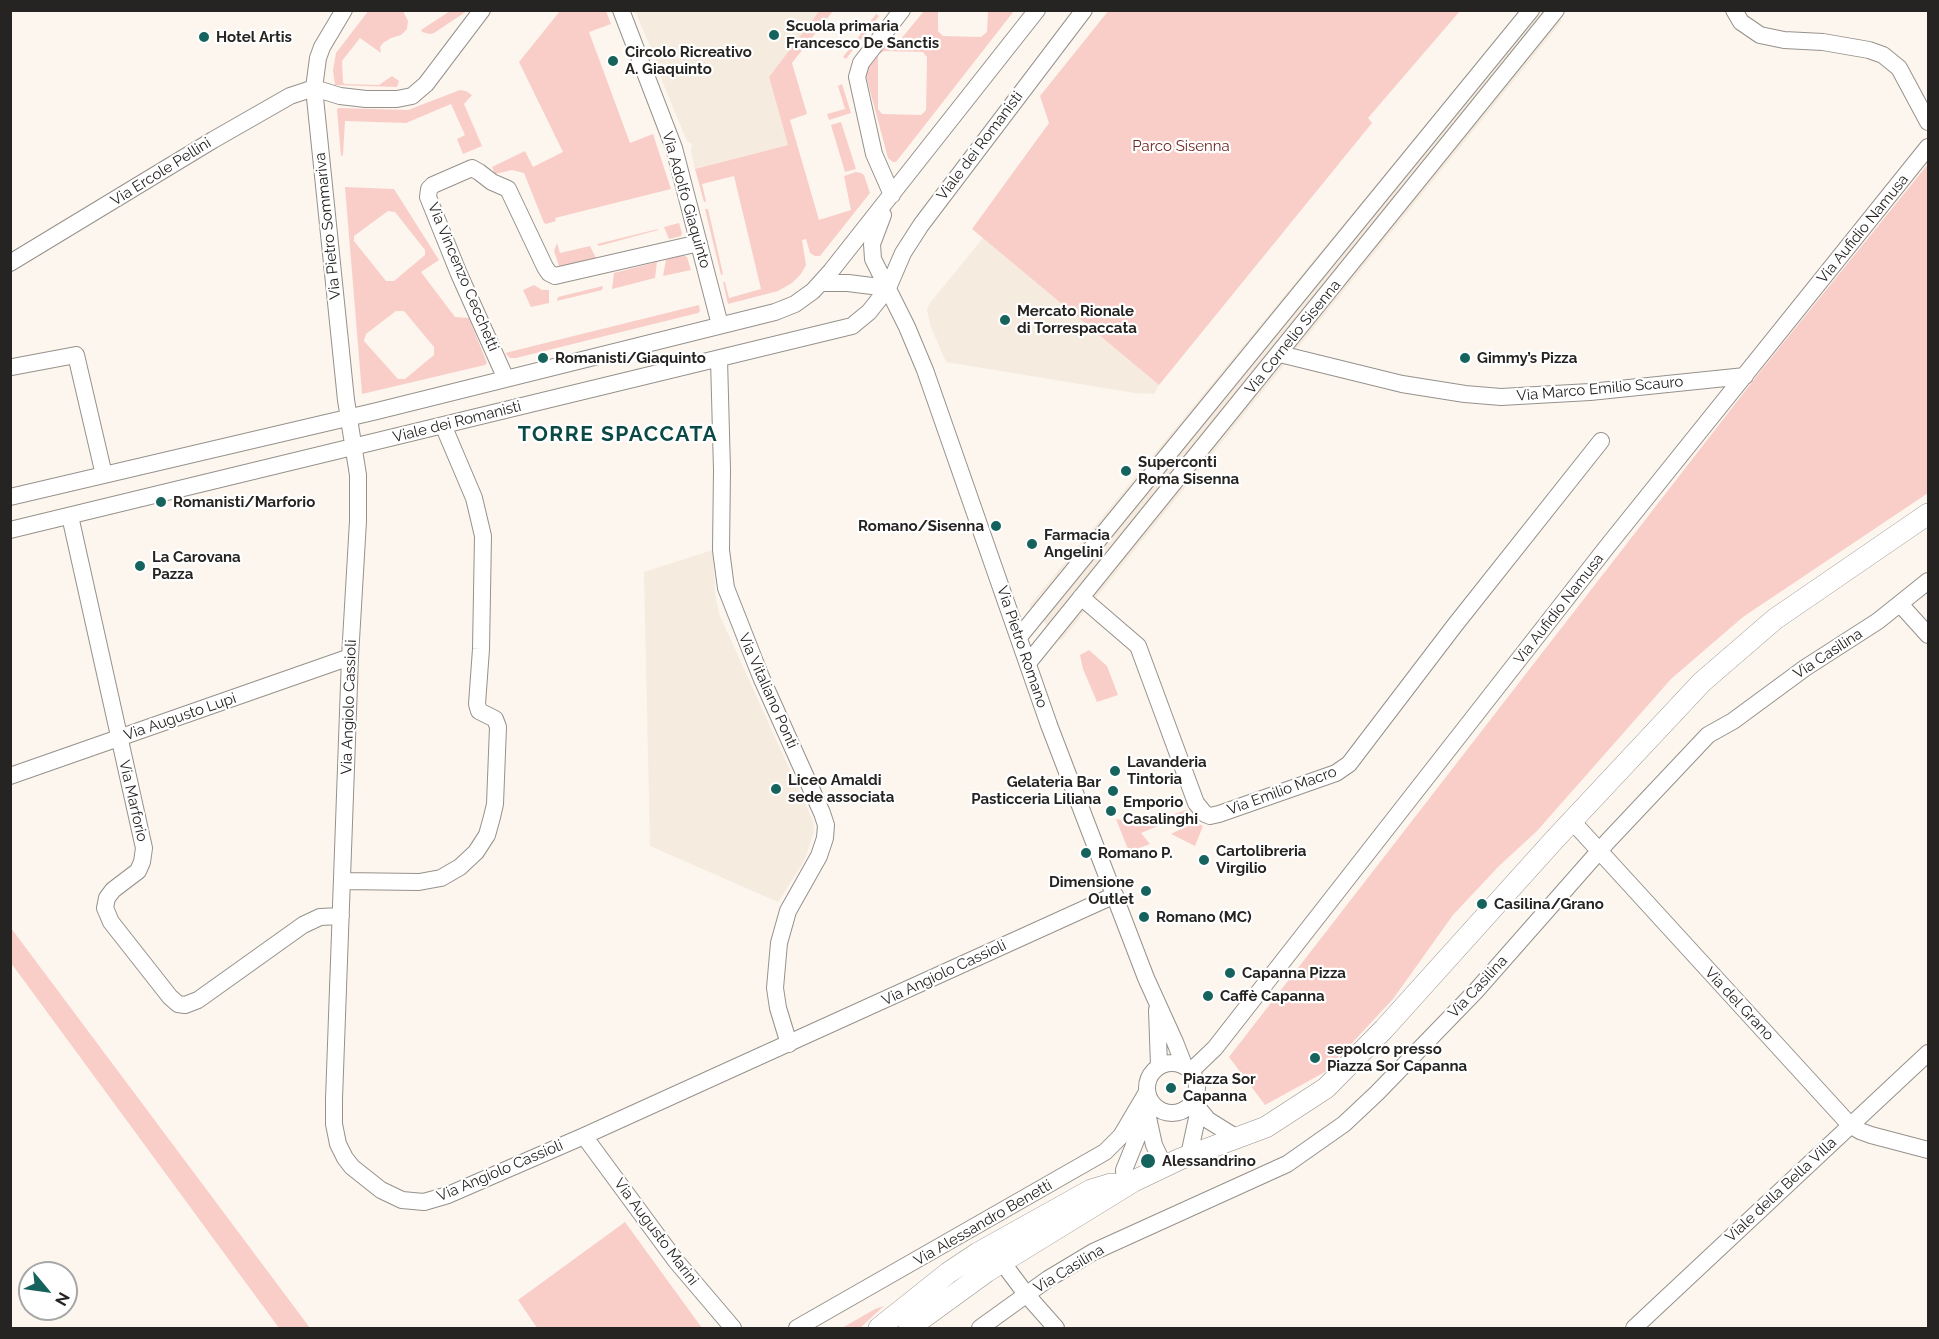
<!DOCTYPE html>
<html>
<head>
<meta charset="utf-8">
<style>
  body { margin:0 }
  #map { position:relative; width:1939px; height:1339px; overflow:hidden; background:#fcf6ef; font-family:Raleway,sans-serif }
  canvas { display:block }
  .frame { position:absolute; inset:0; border:12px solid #262422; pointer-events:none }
  .north { position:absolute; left:18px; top:1261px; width:60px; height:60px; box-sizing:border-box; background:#fff; border:2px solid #a8a7a7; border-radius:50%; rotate:119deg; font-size:16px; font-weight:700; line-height:24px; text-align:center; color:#262422 }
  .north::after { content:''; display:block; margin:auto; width:21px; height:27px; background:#16635d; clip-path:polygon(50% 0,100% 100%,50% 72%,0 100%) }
</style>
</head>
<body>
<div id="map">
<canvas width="1939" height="1339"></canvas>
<div class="frame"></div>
<div class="north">N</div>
</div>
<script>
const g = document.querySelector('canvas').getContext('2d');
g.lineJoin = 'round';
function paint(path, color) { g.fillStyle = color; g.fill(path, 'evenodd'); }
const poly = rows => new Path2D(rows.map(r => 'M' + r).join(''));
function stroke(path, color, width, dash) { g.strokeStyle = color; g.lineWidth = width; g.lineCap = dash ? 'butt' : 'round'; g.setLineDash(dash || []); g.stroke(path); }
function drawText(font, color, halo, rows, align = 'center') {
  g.font = font + ' Raleway,sans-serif'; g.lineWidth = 4.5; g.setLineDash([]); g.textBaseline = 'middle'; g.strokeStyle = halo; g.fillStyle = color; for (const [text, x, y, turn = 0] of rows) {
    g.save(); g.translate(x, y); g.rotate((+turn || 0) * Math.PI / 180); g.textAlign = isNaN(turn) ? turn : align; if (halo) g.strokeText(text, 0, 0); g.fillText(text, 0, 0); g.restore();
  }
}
paint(poly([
  [635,11,820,11,769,77,788,145,695,169,691,151,692,144,687,141,663,83,661,77,663,68,658,65],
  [1519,11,1550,11,1562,21,1061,641,1029,606],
  [983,238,1159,385,1154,394,1135,393,946,362,931,327,927,310,930,303],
  [713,550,715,594,719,614,813,821,814,832,804,861,778,902,650,846,644,572]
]), '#f5ebde');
paint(poly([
  [369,10,403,11,408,21,407,29,401,35,391,38,383,43,380,47,381,53,360,38,342,61,343,82,344,84,379,85,392,76,399,81,397,87,335,85,333,70,336,53],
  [820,10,833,11,792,63,807,114,790,120,819,220,851,210,844,176,856,172,861,173,864,175,870,193,820,256,815,256,810,253,806,239,802,240,806,265,801,274,792,283,778,291,728,304,723,282,725,282,729,298,761,289,734,176,702,184,706,201,704,202,695,169,788,145,769,77],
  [1109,10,1460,11,1368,118,1372,123,1159,385,972,229,1049,123,1040,96],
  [450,11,467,11,434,33,430,34,422,32,421,30],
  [560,11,606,11,611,24,589,32,630,143,653,134,671,189,555,218,556,221,546,224,544,223,524,173,512,170,495,174,492,167,525,151,533,167,563,152,519,62],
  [924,11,938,11,938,31,943,36,981,37,987,32,988,11,1014,11,896,162,893,162,888,158,865,72,886,45,896,45],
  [884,51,923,52,927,57,926,110,921,115,882,114,878,109,878,55],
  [876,14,879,16,846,59,843,57],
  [842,84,851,113,829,120,827,114,845,109,838,86],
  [460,90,466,91,472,95,464,104,482,146,463,154,457,139,465,135,451,104,406,123,345,121,343,155,341,156,337,110,338,108,408,110],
  [841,122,856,169,845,172,831,125],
  [1928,164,1928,493,1743,617,1671,679,1537,831,1499,866,1453,915,1393,999,1325,1072,1265,1105,1229,1057,1759,373],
  [345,187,394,189,439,260,421,272,455,317,469,318,487,363,485,365,362,394],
  [388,211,395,212,425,250,425,255,394,281,386,281,354,241,354,236],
  [396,311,404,311,434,347,434,355,405,379,398,379,364,341,366,334],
  [705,209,708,209,723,274,721,275],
  [679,223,682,233,681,236,669,239,664,227],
  [658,229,658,230,599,246,597,244],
  [557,243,560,253,590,246,597,260,560,269,554,251],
  [682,255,687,257,691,270,663,276,666,260],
  [657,262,655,278,612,289,614,273],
  [534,285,542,290,549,290,549,303,531,307,523,290],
  [603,286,602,290,557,301,558,297],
  [699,305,700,311,698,313,516,358,510,358,505,353],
  [1089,650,1107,666,1118,695,1097,702,1083,669,1080,655],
  [1186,810,1191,812,1141,833,1150,844,1129,852,1116,819,1151,826,1157,820],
  [1195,822,1203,826,1195,846,1171,834],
  [11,928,310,1328,279,1328,11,963],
  [625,1222,702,1328,537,1328,518,1300],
  [884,1306,860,1328,842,1328,875,1309]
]), '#facec8');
const minor = poly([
  [344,10,322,47,318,58,314,88,346,400,358,475,358,521,350,657,334,1099,334,1124,338,1144,345,1158,352,1167,381,1190,402,1200,424,1202,448,1195,584,1136,1115,895],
  [621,10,674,148,720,325],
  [1734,10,1741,22,1760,35,1784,40,1823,42,1869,50,1883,55,1899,68,1928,122],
  [892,195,874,154,857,77,861,63,902,10],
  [883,215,872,244,873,259,907,327,925,370,1049,725,1146,978,1175,1042,1184,1065],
  [10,263,213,140,290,96,314,88,340,96,366,99,397,99,412,96,426,84,482,10],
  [821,283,848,283,888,288],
  [1280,354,1402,384,1465,394,1501,397,1590,392,1745,376],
  [719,359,722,470,721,550,726,588,761,677,822,813,826,825,825,838,819,856,788,911,779,943,775,988,778,1008,789,1044],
  [12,367,76,355,104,475],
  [506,379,459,274,428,197,429,189,433,185,472,168,479,172,492,182,508,189,545,267,549,273,555,276,699,243],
  [10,497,377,411,775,312,795,304,813,291,831,271,1037,10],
  [70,516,144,848,142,862,138,871,113,890,107,898,105,908,111,922,170,997,178,1004,185,1005,198,1000,303,925,320,917,341,916],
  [10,530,852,326,869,312,888,288,903,253,921,225,1084,10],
  [1081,597,1138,646,1196,803,1205,814,1210,816,1219,814,1336,773,1349,764,1455,625,1601,441],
  [1900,604,1928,635],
  [1019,637,1531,10],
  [1028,663,1556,10],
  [10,776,350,657],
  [1572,821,1850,1125,1860,1131,1871,1135,1928,1150],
  [343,881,419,882,441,878,460,867,476,852,487,835,492,817,495,804,498,727,495,719,479,711,477,704,481,649,483,536,474,498,443,425],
  [1157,1010,1159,1066],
  '1147 1088a25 25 0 1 1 50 0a25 25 0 1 1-50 0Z',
  [1191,1071,1215,1048,1606,548,1928,147],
  [1195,1099,1199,1109,1208,1120,1237,1138],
  [1147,1113,1154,1145,1164,1166],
  [584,1136,676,1261,733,1328],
  [1189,1155,1199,1109],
  [1125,1186,1124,1170,1147,1113,1149,1102],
  [1002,1262,1026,1294,1056,1328],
  [797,1328,1105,1152,1121,1136,1147,1092],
  [980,1328,1048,1279,1093,1252,1287,1164,1344,1124,1377,1093,1475,992,1608,841,1708,735,1733,721,1805,668,1878,621,1928,581],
  [1634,1328,1928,1053]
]);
const major = poly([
  [879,1328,948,1273,978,1253,1091,1190,1111,1184,1122,1185],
  [909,1328,986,1272,1134,1181,1180,1159,1266,1127,1326,1088,1384,1029,1555,839,1702,682,1775,619,1928,514]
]);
stroke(minor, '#96918b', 18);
stroke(major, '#96918b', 22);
stroke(minor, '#fff', 16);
stroke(major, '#fff', 21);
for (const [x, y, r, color] of [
  [774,35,6,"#16635d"],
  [204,37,6,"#16635d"],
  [613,61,6,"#16635d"],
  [1005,320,6,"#16635d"],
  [543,358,6,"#16635d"],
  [1465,358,6,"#16635d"],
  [1126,471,6,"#16635d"],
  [161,502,6,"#16635d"],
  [996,526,6,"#16635d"],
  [1032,544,6,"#16635d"],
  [140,566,6,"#16635d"],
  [1115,771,6,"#16635d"],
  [776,789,6,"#16635d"],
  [1113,791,6,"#16635d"],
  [1111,811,6,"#16635d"],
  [1086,853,6,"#16635d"],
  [1204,860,6,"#16635d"],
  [1146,891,6,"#16635d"],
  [1482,904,6,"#16635d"],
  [1144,917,6,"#16635d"],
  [1230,973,6,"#16635d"],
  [1208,996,6,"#16635d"],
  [1315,1058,6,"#16635d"],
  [1171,1088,6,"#16635d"],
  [1148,1161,8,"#16635d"]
]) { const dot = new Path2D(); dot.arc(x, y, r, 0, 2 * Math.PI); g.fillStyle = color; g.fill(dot); stroke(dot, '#fff', 2); }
drawText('bold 15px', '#262422', '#fff', [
  ["Scuola primaria",786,26],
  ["Francesco De Sanctis",786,43],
  ["Hotel Artis",216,37],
  ["Circolo Ricreativo",625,52],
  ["A. Giaquinto",625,69],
  ["Mercato Rionale",1017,311],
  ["di Torrespaccata",1017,328],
  ["Romanisti/Giaquinto",555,358],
  ["Gimmy’s Pizza",1477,358],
  ["Superconti",1138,462],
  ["Roma Sisenna",1138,479],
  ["Romanisti/Marforio",173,502],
  ["Romano/Sisenna",984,526,"right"],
  ["Farmacia",1044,535],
  ["Angelini",1044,552],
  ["La Carovana",152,557],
  ["Pazza",152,574],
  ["Lavanderia",1127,762],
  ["Tintoria",1127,779],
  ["Liceo Amaldi",788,780],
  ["sede associata",788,797],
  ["Gelateria Bar",1101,782,"right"],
  ["Pasticceria Liliana",1101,799,"right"],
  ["Emporio",1123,802],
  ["Casalinghi",1123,819],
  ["Cartolibreria",1216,851],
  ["Virgilio",1216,868],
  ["Romano P.",1098,853],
  ["Dimensione",1134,882,"right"],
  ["Outlet",1134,899,"right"],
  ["Casilina/Grano",1494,904],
  ["Romano (MC)",1156,917],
  ["Capanna Pizza",1242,973],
  ["Caffè Capanna",1220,996],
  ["sepolcro presso",1327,1049],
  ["Piazza Sor Capanna",1327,1066],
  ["Piazza Sor",1183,1079],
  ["Capanna",1183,1096],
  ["Alessandrino",1162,1161]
], 'left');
drawText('15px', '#262422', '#fff', [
  ["Viale dei Romanisti",980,146,-53],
  ["Via Ercole Pellini",161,172,-32],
  ["Via Adolfo Giaquinto",686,200,74],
  ["Via Pietro Sommariva",328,226,-96],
  ["Via Aufidio Namusa",1863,229,-51],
  ["Via Vincenzo Cecchetti",463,277,67],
  ["Via Cornelio Sisenna",1293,337,-51],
  ["Via Marco Emilio Scauro",1600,389,-5],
  ["Viale dei Romanisti",457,422,-14],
  ["Via Aufidio Namusa",1559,609,-52],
  ["Via Pietro Romano",1022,647,71],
  ["Via Casilina",1828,654,-33],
  ["Via Vitaliano Ponti",768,691,66],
  ["Via Angiolo Cassioli",349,707,-88],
  ["Via Augusto Lupi",180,717,-19],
  ["Via Emilio Macro",1282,791,-20],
  ["Via Marforio",133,801,77],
  ["Via Angiolo Cassioli",944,973,-25],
  ["Via Casilina",1478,987,-47],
  ["Via del Grano",1739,1004,47],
  ["Via Angiolo Cassioli",500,1171,-23],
  ["Viale della Bella Villa",1781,1190,-43],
  ["Via Alessandro Benetti",983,1223,-30],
  ["Via Augusto Marini",656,1232,53],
  ["Via Casilina",1069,1269,-31]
]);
drawText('15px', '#6c2822', '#fff', [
  ["Parco Sisenna",1181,146]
]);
g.letterSpacing = '1.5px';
drawText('bold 21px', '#0a4945', '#fff', [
  ["TORRE SPACCATA",618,435]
]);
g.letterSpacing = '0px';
</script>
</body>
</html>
